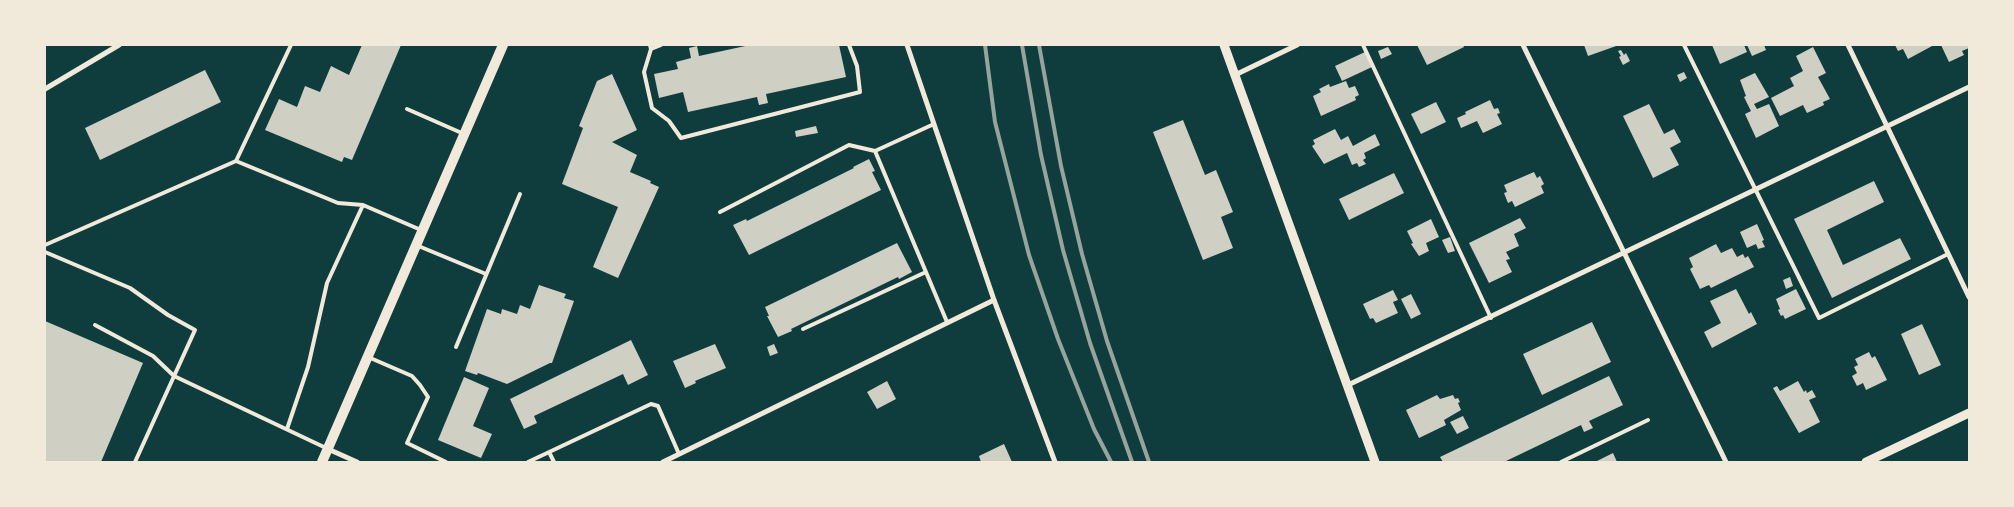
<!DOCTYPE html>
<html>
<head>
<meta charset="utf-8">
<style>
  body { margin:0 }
  #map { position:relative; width:2014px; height:507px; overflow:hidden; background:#0f3d3e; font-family:"Roboto Serif",serif }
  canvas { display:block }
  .frame { position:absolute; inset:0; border:46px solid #f1e9da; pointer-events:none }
</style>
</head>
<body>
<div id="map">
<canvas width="2014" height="507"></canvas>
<div class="frame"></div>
</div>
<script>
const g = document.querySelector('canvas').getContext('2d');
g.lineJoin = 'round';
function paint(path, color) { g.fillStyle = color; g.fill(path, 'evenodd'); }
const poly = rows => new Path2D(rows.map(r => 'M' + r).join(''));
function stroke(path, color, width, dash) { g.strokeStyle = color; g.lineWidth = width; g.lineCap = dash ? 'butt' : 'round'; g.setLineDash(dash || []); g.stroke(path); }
paint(poly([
  [362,45,401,45,352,160,344,157,342,162,265,130,279,99,297,107,305,86,320,92,331,66,349,75],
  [750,45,839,45,846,77,766,94,768,103,759,105,757,97,688,112,683,92,659,98,654,74,678,69,676,62,691,58,689,48,697,46,699,56],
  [1417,45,1463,45,1464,47,1427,65],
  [1584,45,1619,45,1588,56],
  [1712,45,1744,45,1747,52,1720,64],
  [1747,45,1764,45,1766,50,1752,56],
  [1895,45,1934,45,1908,59,1903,49,1898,51],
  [1941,45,1968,45,1969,48,1962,51,1964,55,1949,62],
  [1388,47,1392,54,1381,59,1378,51],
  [1813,47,1826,73,1818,77,1830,99,1823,102,1824,105,1807,113,1803,105,1780,116,1771,98,1794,86,1790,78,1803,71,1796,56],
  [1621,50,1624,55,1626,53,1630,61,1623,65,1619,57,1621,56,1618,51],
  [1365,52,1372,67,1342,81,1335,66],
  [205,70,221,102,100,160,85,128],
  [1684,72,1687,78,1680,82,1677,75],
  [1755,73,1769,97,1754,104,1757,109,1769,104,1779,126,1756,138,1745,114,1751,111,1744,97,1746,96,1740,80],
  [612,74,637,130,612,142,637,155,630,172,651,181,650,183,659,187,618,278,593,267,618,207,562,184,583,128,579,126,597,81],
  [1346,81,1349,88,1355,86,1359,95,1355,97,1356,100,1321,116,1313,96,1321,92,1319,89,1329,84,1330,87],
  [1490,100,1494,109,1498,108,1500,113,1497,114,1502,124,1483,133,1477,121,1461,128,1457,118,1466,114,1465,112],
  [1436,102,1446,122,1421,134,1411,114],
  [1649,104,1664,134,1674,129,1681,142,1670,148,1679,165,1653,178,1623,116],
  [1183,120,1205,175,1216,170,1233,212,1221,217,1233,248,1203,260,1153,132],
  [816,126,818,133,796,137,795,131],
  [1335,129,1341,140,1348,136,1353,146,1375,134,1380,145,1364,153,1366,158,1363,160,1366,164,1359,167,1357,163,1352,165,1347,153,1324,164,1312,146,1315,144,1313,140],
  [869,159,875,171,872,172,881,190,749,255,733,225,746,219,747,221,854,168,853,167],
  [1534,172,1537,178,1540,176,1544,184,1541,186,1544,193,1515,207,1512,201,1508,203,1504,193,1507,192,1504,185],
  [1394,173,1404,193,1349,220,1339,199],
  [1874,181,1884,202,1827,230,1843,265,1900,238,1911,259,1832,298,1794,219],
  [1520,218,1526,228,1514,234,1519,246,1506,252,1510,259,1506,260,1512,272,1489,283,1469,243],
  [1431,219,1439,237,1426,243,1429,251,1419,256,1411,244,1413,243,1407,231],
  [1757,224,1764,240,1762,241,1765,247,1758,249,1756,244,1747,248,1740,232],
  [1450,237,1455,251,1448,253,1442,240],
  [897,243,912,272,899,279,898,277,791,329,792,331,778,337,767,316,769,316,765,307],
  [1716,244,1721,253,1732,248,1737,257,1743,254,1745,258,1748,256,1754,267,1711,288,1709,285,1700,289,1690,269,1693,267,1689,258],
  [1790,277,1793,286,1786,289,1783,280],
  [539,285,566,294,564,298,574,301,552,363,550,363,507,384,478,373,477,375,465,371,487,309,501,314,502,309,517,314,520,305,530,309],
  [1736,289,1749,314,1751,312,1757,324,1712,348,1704,332,1721,323,1710,301],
  [1796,289,1806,309,1785,319,1783,315,1781,316,1778,310,1780,309,1776,299],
  [1393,290,1398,300,1393,302,1398,313,1376,323,1373,318,1370,319,1363,304],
  [1411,294,1421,314,1411,319,1401,299],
  [45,321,143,363,101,462,45,462],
  [1592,322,1611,362,1542,395,1523,354],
  [1922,324,1941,365,1919,375,1901,334],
  [631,340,648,375,628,385,623,374,534,416,537,423,524,429,510,399],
  [715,344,726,368,695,381,696,383,685,388,673,361],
  [774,344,778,353,770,356,767,347],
  [1869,352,1872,358,1875,356,1887,380,1866,390,1863,383,1857,386,1852,376,1857,373,1854,367,1858,365,1855,359],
  [1609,376,1623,405,1589,421,1593,428,1584,432,1581,425,1504,462,1443,462,1440,457],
  [464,377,489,388,473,426,492,434,481,458,438,440],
  [887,381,896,399,877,409,867,392],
  [1798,381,1804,392,1806,390,1807,393,1812,390,1816,397,1809,400,1820,422,1799,433,1773,388,1777,386,1780,391],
  [1437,395,1440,399,1453,395,1455,399,1458,398,1460,402,1458,403,1461,410,1444,420,1446,425,1419,438,1406,410],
  [1463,416,1469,428,1457,434,1450,422],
  [1004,444,1012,462,981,462,979,456],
  [1613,453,1617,462,1595,462]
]), '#cfcfc3');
stroke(poly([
  [650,45,651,49,644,72,652,108,669,121,681,138,860,92,857,66,849,45],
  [1363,45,1491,318],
  [1684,45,1819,318,1948,254],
  [651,49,661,45],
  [407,109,464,134],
  [934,124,875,151,947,322],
  [236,161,291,45],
  [720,212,849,145,875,151],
  [45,245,236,161,338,203,363,205,421,230],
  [416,245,486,274],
  [45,252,130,288,168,315,195,330,135,462],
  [95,325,153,356,174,376,326,448],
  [803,329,926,272],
  [456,347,520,194],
  [368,357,412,376,420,385,428,397,407,443,446,462],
  [287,429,308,367,327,283,363,205],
  [549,452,554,462],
  [528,462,651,404,658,406,679,454],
  [1561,462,1648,420]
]), '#f1e9da', 4);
stroke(poly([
  [907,45,994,300,1055,462],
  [1523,45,1726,462],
  [1848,45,1969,297],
  [1235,75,1297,45],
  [45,89,119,45],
  [1348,385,1969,87],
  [328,449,357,462],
  [663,462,994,300]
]), '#f1e9da', 5);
stroke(poly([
  [1224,45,1375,462],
  [1866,462,1969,413]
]), '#f1e9da', 9);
stroke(poly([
  [322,462,503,45]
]), '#f1e9da', 10);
stroke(poly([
  [985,45,995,122,1029,255,1058,339,1094,429,1111,462],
  [1022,45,1041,155,1063,250,1090,343,1132,462],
  [1039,45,1061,166,1082,254,1107,341,1149,462]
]), '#97a49c', 4);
</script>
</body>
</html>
